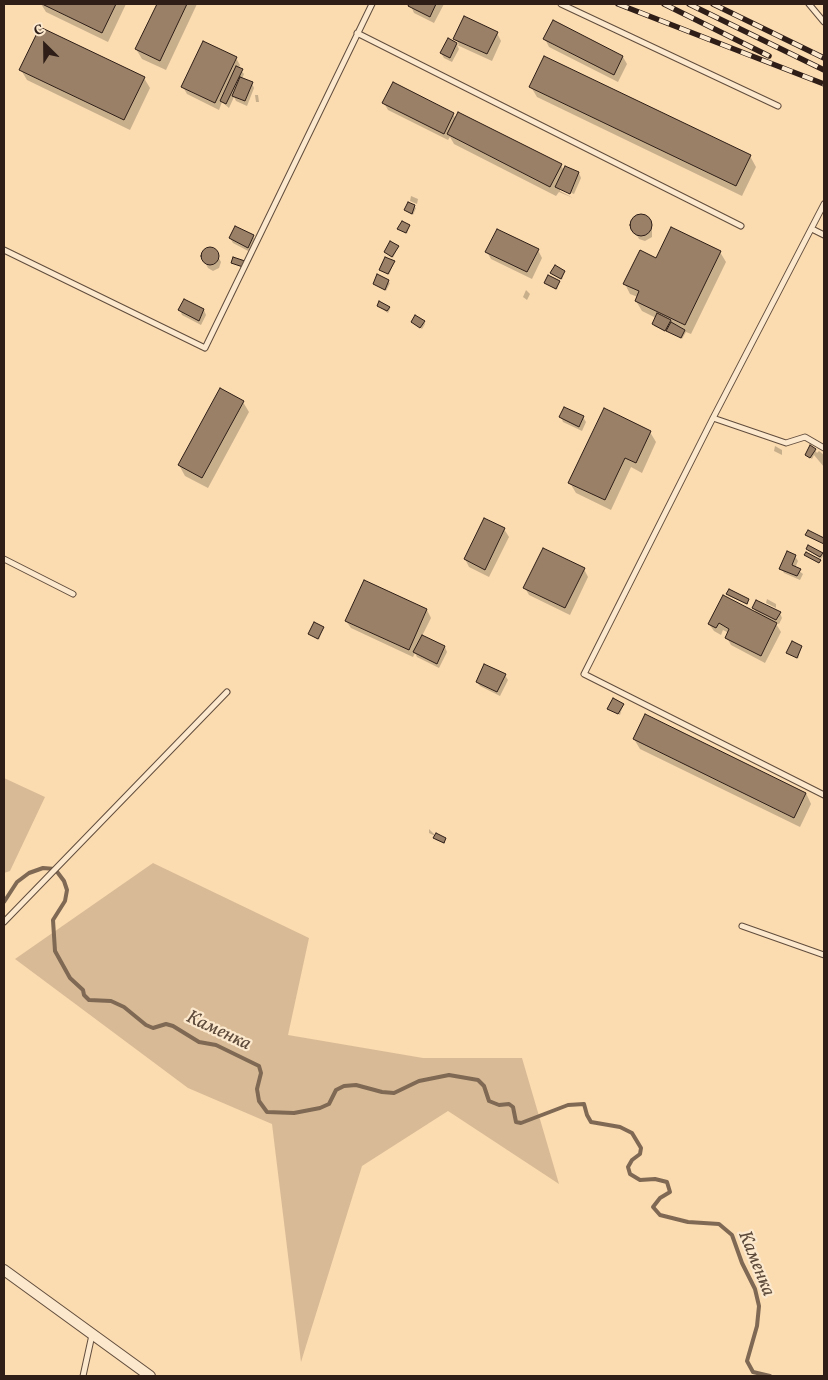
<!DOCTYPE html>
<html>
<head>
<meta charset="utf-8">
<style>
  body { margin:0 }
  #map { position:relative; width:828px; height:1380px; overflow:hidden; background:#fbdbb0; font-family:Vollkorn,serif }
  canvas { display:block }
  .frame { position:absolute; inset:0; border:5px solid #2e1e17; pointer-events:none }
  .north { position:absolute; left:20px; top:20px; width:50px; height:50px; -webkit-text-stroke:4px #fce8cc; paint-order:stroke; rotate:337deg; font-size:14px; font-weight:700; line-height:20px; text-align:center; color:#2e1e17 }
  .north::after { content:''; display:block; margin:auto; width:18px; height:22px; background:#2e1e17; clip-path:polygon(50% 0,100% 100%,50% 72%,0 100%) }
</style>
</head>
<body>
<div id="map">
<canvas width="828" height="1380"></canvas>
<div class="frame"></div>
<div class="north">С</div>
</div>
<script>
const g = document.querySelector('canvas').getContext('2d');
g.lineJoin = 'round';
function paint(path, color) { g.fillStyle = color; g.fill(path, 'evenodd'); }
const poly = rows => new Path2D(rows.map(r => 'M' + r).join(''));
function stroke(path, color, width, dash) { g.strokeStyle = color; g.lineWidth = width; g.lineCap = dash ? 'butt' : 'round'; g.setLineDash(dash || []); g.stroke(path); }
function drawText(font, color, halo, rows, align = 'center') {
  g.font = font + ' Vollkorn,serif'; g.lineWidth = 4.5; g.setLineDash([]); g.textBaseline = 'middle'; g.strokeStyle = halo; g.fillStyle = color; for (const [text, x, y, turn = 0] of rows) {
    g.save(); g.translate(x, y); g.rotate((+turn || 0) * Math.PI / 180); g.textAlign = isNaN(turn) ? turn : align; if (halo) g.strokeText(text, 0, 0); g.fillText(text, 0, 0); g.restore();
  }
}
paint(poly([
  [4,778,45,797,10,871,4,873],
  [153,863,309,938,288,1035,423,1058,522,1058,559,1184,448,1111,362,1166,301,1362,272,1124,188,1088,15,959]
]), '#d8bb96');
paint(poly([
  [41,4,126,4,108,42,46,12],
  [158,4,197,4,166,70,142,59,136,49],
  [410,4,444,4,434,23,414,13],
  [497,33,501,41,492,61,457,45,459,49,452,62,444,58,441,53,448,40,459,45,455,38],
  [545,39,623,57,627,64,618,82,549,47],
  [236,58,240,65,239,68,244,74,242,79,252,83,254,88,247,106,236,101,234,97,229,108,222,102,219,110,187,94,183,87],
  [21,70,144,78,150,88,130,130,27,80],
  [531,87,750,156,756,167,742,196,537,97],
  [255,95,258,95,259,102,256,102],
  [384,103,453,114,456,119,561,165,564,171,565,168,579,173,581,178,574,194,560,188,560,191,573,198,559,192,556,196,454,144,450,137,448,140,388,110],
  [411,196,418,199,417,204,410,201],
  [408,203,416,208,413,215,405,210],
  [643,215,652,225,652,237,645,241,639,239,632,226,635,217],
  [409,226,407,234,399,229],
  [253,236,256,241,250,252,233,243,230,238],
  [398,247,393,258,385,252],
  [209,248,214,250,221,262,219,268,213,271,208,268,202,256,204,251],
  [538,250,542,258,532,279,491,259,487,252],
  [720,252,726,262,691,334,686,332,682,339,667,330,666,332,654,326,656,318,642,311,636,301,638,297,630,294,625,284],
  [394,262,389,275,382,271,381,270],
  [564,272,562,280,552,273],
  [378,276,390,283,386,291,374,284],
  [559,282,557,290,546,283],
  [526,290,530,294,527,300,523,297],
  [185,301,204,310,206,315,201,325,182,315,180,310],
  [378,306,389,308,390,309,388,313],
  [412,322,424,322,425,324,422,329],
  [243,402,249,412,208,488,185,476,179,465],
  [561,417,583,417,586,422,582,431,563,422],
  [650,432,656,442,642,473,631,467,611,510,576,493,570,483],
  [775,446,782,450,782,455,774,451],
  [815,450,817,453,819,451,824,455,824,467,814,455,812,459,806,455],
  [485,520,504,529,509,537,489,577,469,567,465,559],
  [807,549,822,554,823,556,821,559],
  [795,556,798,561,795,568,803,574,800,580,784,573,781,568],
  [584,569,588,577,570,615,529,595,525,588],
  [364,582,427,610,431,618,422,636,445,647,447,652,439,668,417,657,415,653,413,657,351,628,346,621],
  [728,594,748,600,748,605,729,596],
  [767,599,776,604,776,608,766,603],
  [754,608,780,613,782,618,779,624,775,622,781,632,765,663,731,645,727,638,729,633,723,630,721,635,714,631,709,624,757,615],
  [323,628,319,640,310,634],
  [801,647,798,659,788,653],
  [505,675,508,680,500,696,480,686,477,682],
  [623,705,620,715,609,709],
  [634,739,806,793,811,804,800,827,640,749],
  [429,829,436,836,445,839,445,844,436,840,435,836,429,833]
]), '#0003');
stroke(poly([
  [4,902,17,882,29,873,43,868,55,869,64,881,67,890,65,901,53,920,55,951,70,978,83,990,84,995,89,1000,111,1001,124,1007,146,1025,153,1028,166,1024,173,1026,199,1042,216,1045,259,1066,261,1073,257,1089,259,1101,267,1112,294,1113,320,1108,329,1104,336,1090,344,1086,356,1085,382,1092,394,1093,419,1081,449,1075,478,1080,484,1086,489,1101,499,1105,509,1104,513,1107,516,1122,521,1123,568,1105,584,1104,587,1115,591,1122,620,1127,632,1133,641,1148,640,1154,632,1160,628,1167,630,1174,640,1180,655,1179,667,1182,670,1192,660,1198,653,1207,660,1215,688,1222,719,1224,732,1235,742,1263,755,1289,759,1306,757,1326,747,1361,753,1372,770,1376]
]), '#7f6954', 4);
const building = poly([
  [42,4,116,4,102,33,42,4],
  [157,4,187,4,160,61,135,49,157,4],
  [409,4,436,4,430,17,408,6,409,4],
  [464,16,498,32,487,54,453,39,464,16],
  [553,20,623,56,614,75,543,39,553,20],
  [40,27,145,77,124,120,19,70,40,27],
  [448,38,457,43,450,58,440,53,448,38],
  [203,41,237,57,215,103,181,87,203,41],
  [544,56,751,155,736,186,529,87,544,56],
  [236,66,243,69,226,104,220,101,236,66],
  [240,77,253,82,245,101,232,96,240,77],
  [393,82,454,113,444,134,382,103,393,82],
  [458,112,562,164,550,187,447,134,458,112],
  [565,166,579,172,570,194,555,187,565,166],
  [408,202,415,205,412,214,404,210,408,202],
  '630 225a11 11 0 1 1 22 0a11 11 0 1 1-22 0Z',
  [402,221,410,225,406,233,397,229,402,221],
  [235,226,254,235,248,248,229,238,235,226],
  [671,227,721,251,685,325,635,301,639,291,623,284,640,250,656,258,671,227],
  [497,229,539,249,527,272,485,252,497,229],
  [390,241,399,246,392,257,384,252,390,241],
  '201 256a9 9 0 1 1 18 0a9 9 0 1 1-18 0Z',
  [233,257,245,261,243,267,231,263,233,257],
  [385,257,395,261,388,274,379,270,385,257],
  [555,265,565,271,561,279,550,273,555,265],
  [377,274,389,280,385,290,373,284,377,274],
  [548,275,560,281,556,289,544,283,548,275],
  [184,299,204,309,199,321,178,310,184,299],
  [379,301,390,307,387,311,377,306,379,301],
  [657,313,671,320,665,331,652,324,657,313],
  [415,315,425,321,420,328,411,322,415,315],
  [671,322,685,330,681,338,666,331,671,322],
  [220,388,244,401,202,478,178,465,220,388],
  [564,407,584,416,579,427,559,417,564,407],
  [604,408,651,431,636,463,625,458,605,500,568,483,604,408],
  [810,445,816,449,810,458,805,455,810,445],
  [484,518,505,528,485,570,464,559,484,518],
  [808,530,824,538,824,544,805,535,808,530],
  [808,545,823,553,820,557,806,549,808,545],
  [543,548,585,568,565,608,523,588,543,548],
  [787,551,796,555,792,565,801,569,797,576,779,569,787,551],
  [806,552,821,560,819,563,804,555,806,552],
  [364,580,427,609,409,650,345,621,364,580],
  [729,589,749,599,747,604,726,594,729,589],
  [723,595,777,623,761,656,725,638,729,629,719,623,716,628,708,624,723,595],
  [756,600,781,612,776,620,752,608,756,600],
  [314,622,324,627,318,639,308,634,314,622],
  [422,635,445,646,437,664,413,652,422,635],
  [792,641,802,646,797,658,786,653,792,641],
  [484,664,506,674,497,692,476,682,484,664],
  [613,698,624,704,618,714,607,709,613,698],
  [645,714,806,793,794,818,633,739,645,714],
  [436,833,446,838,444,843,433,838,436,833]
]);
paint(building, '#998067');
stroke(building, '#2e1e17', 1);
const lane = poly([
  [561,4,778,106],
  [809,4,824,22],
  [357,33,741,226],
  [824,204,713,418,584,674,824,795],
  [812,229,824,235],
  [4,250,205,348,372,4],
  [713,418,786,443,805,437,824,448],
  [4,559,73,594],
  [4,922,227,692],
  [742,926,824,955],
  [83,1376,92,1335]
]);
const street = poly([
  [4,1270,150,1376]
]);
stroke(lane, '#614d3d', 7);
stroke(street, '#614d3d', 12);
stroke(lane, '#fce8cc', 5);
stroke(street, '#fce8cc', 10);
const rail = poly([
  [618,4,824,84],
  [664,4,769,56],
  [689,4,824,70],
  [713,4,824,58]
]);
stroke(rail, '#2e1e17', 5.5);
stroke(rail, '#fce8cc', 4, [11]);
drawText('italic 19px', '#5d4a3a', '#fce8cc', [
  ["Каменка",218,1032,25],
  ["Каменка",755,1264,68]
]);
</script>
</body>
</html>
